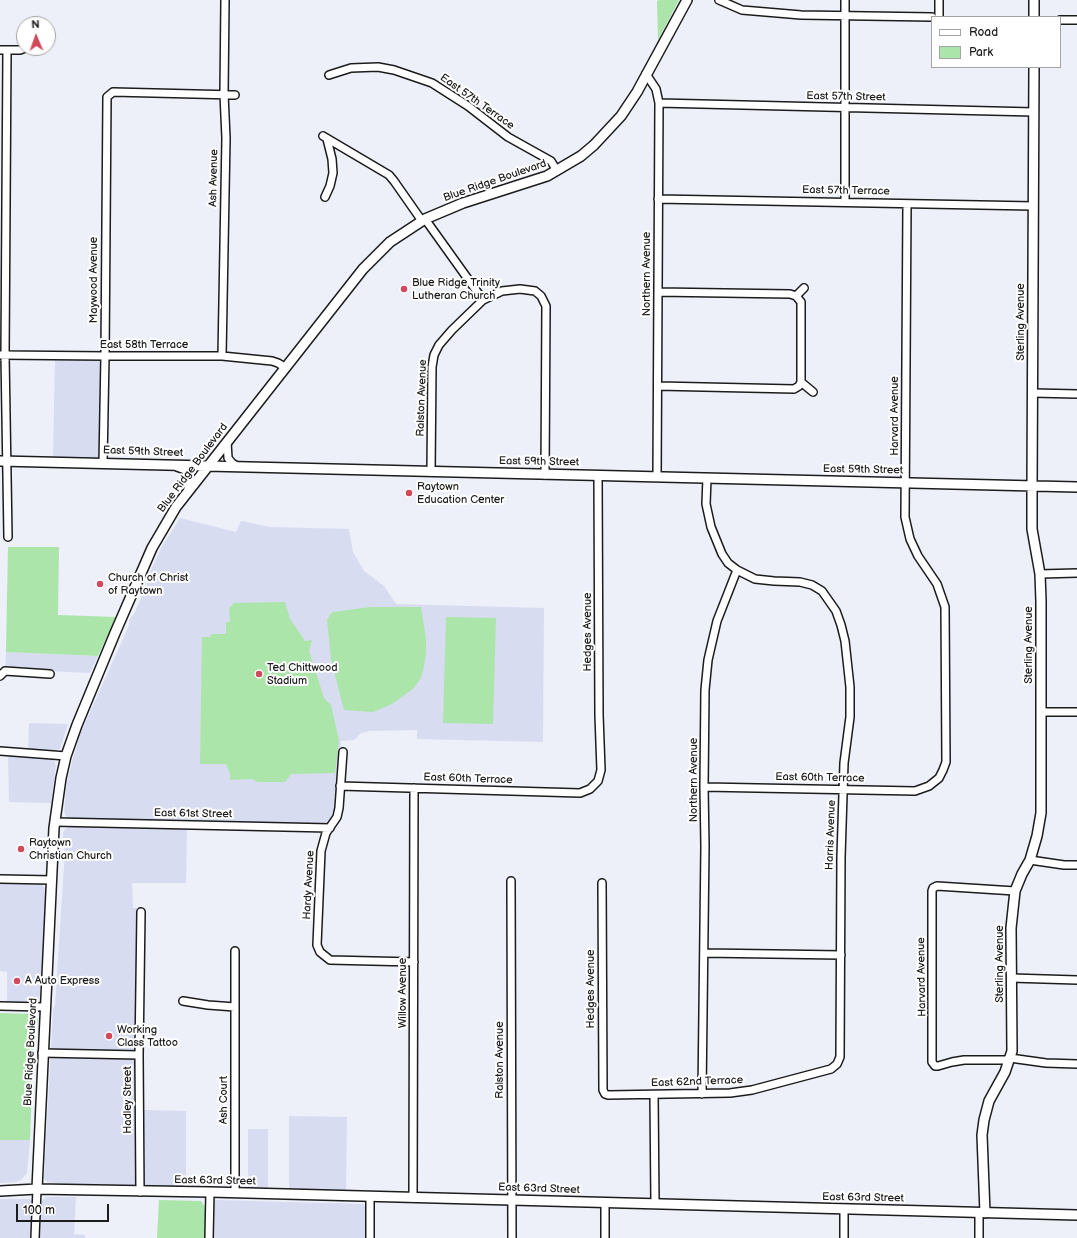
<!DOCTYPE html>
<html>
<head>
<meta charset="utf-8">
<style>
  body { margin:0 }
  #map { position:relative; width:1077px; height:1238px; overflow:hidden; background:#edeff9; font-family:"Balsamiq Sans",sans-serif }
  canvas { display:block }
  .legend { position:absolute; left:931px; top:16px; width:130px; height:52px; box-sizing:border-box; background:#fff; border:1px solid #a4a4a4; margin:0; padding:5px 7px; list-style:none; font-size:12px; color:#1c1c1c }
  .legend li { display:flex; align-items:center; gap:8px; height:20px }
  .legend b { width:20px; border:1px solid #a4a4a4 }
  .north { position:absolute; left:16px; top:16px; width:40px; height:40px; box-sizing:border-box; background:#fff; border:1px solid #a4a4a4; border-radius:50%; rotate:358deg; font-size:11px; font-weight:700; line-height:16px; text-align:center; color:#1c1c1c }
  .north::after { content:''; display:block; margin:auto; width:14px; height:18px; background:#d1495b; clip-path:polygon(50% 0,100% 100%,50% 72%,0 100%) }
  .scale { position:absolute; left:16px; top:1204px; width:93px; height:18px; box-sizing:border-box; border:2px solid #1c1c1c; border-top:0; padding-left:5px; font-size:12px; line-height:14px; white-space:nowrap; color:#1c1c1c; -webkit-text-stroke:3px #fff; paint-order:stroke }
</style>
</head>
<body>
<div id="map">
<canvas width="1077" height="1238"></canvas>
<ul class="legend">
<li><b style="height:5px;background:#fff"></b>Road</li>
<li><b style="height:11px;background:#abe5a9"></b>Park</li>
</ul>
<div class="north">N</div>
<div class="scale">100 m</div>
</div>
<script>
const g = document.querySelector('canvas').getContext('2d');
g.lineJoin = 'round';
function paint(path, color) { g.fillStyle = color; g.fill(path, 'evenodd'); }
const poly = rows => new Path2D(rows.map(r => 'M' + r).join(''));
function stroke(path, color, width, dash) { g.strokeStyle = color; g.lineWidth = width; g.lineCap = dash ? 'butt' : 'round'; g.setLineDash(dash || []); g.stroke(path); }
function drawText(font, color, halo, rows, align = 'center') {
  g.font = font + ' "Balsamiq Sans",sans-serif'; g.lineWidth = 4; g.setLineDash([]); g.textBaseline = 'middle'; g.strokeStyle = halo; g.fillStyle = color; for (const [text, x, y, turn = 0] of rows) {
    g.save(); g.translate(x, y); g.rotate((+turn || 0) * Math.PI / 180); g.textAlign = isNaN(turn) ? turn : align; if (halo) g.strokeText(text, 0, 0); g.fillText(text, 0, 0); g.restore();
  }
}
paint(poly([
  [55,359,96,360,101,361,102,365,100,456,96,459,53,458],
  [180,518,236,532,241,521,270,527,349,529,353,552,364,571,384,586,396,604,544,608,543,742,417,739,417,730,369,731,361,733,354,740,341,741,336,807,328,825,70,819,66,816,64,811,67,782,73,758,81,732,123,639,129,625,129,621,135,612,148,581,151,570,161,548],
  [6,652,98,656,90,673,5,669],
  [29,723,68,724,60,749,52,751,28,749],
  [8,755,49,758,54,760,56,766,51,803,9,802],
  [72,825,187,829,186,883,132,883,133,908,137,908,137,985,135,1004,136,1181,134,1185,63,1184,47,1182,44,1178,52,1030,53,1010,55,1005,65,852,63,842,63,833,65,829],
  [0,882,36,883,42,885,44,887,46,891,40,994,39,999,36,1001,31,1003,7,1002,7,972,0,971],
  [144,1110,186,1111,186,1187,147,1186,145,1183],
  [289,1116,347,1117,346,1191,289,1189],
  [248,1129,268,1129,268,1188,248,1188],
  [0,1140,30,1140,27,1173,21,1180,15,1182,0,1183],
  [47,1197,76,1197,74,1234,85,1235,85,1238,40,1238,42,1200],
  [0,1199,30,1199,32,1200,33,1204,32,1238,0,1238],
  [217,1200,363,1204,365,1206,366,1210,366,1238,213,1238,213,1204,214,1201]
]), '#d7dcf1');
paint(poly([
  [659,0,679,0,658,40,657,1],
  [8,547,59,547,58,615,116,617,98,656,6,652],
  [285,602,290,619,305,641,312,640,309,651,324,698,331,705,339,740,335,773,291,774,285,782,258,782,252,779,230,780,230,774,226,764,200,764,202,637,210,637,212,634,226,634,226,622,230,622,229,608,234,603],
  [371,607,421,607,426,639,426,653,424,666,421,678,414,688,392,704,373,712,344,710,331,659,327,620,332,612],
  [446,617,496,618,493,724,443,723],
  [0,1013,34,1014,37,1017,38,1021,34,1033,30,1140,0,1140],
  [159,1200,201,1201,205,1207,206,1238,157,1238]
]), '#abe5a9');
const street = poly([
  [719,0,742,10,801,15,932,17],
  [845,0,845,202],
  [939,17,939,0],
  [1060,20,1077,20],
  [0,50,20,50,25,48],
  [7,50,5,355,8,537],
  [646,74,656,89,659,103,657,477],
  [329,75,351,68,378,67,394,70,432,83,468,106,508,137,551,161,557,171],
  [659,103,1034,112],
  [323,136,389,175,394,181,422,221],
  [325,197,330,186,333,173,332,159,327,139],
  [658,199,1033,206],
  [425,219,483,300],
  [658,292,790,294,796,296],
  [796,296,801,302,801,382,813,392],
  [796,296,804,288],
  [0,355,105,356,222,356,272,361,278,363,286,368],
  [222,356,226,138,224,94,225,0],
  [658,386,794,389,799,386,801,382],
  [1033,393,1077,394],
  [227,442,228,458,232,463,238,467],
  [103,463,105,356,107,97,113,92,235,95],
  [177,467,185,470,188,476,188,491],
  [431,472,432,367,434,355,439,345,452,330,483,300,502,291,520,289,535,291,541,296,546,306,545,475],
  [1040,574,1077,573],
  [0,676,5,671,50,674],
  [1041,712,1077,712],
  [0,751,66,756],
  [343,752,339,808,337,817,326,833,321,851,317,945,320,952,330,960,414,962],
  [340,786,580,793,590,789,598,781,601,770,599,715,598,476],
  [704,787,915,791,929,786,939,778,943,770,946,762,945,607,937,584,918,556,910,539,905,517,907,204],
  [55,822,330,828],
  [1030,860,1064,865,1077,865],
  [0,879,52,880],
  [511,881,512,1238],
  [602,883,603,1090,605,1094,608,1095,730,1093,752,1090,831,1069,837,1064,840,1057,841,857,844,763,850,717,850,687,845,641,841,625,836,611,822,591,812,585,800,582,774,581,755,579,737,570,728,563,722,554,711,527,706,504,707,478],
  [704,953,841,955],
  [1011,978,1077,980],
  [183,1001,208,1005,235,1007],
  [0,1006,44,1007],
  [42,1053,139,1055],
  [1010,1058,1046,1063,1077,1064],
  [1009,1060,964,1060,952,1062,938,1066,935,1066,932,1062,932,891,933,888,937,886,1015,891],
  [702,1094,705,846,704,787,705,690,708,660,717,621,737,570],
  [654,1095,655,1204],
  [140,1192,139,1055,141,912],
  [235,1193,235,951],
  [413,1198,414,788],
  [35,1238,37,1189],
  [209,1238,210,1192],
  [370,1238,370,1197],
  [605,1238,605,1203],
  [844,1238,844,1209],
  [979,1238,979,1213]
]);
const secondary = poly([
  [1034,0,1034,17],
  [0,461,1077,487],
  [37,1189,54,828,61,778,66,756,77,725,115,633,152,548,176,507,363,269,390,242,425,219,463,203,547,176,581,156,594,145,621,116,637,92,687,0],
  [0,1191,37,1189,210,1192,1077,1215],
  [985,1213,982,1135,984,1120,989,1101,1005,1072,1012,1051,1011,928,1015,891,1022,874,1030,860,1037,836,1041,813,1041,601,1040,574,1032,529,1032,486,1034,67]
]);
stroke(street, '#1c1c1c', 10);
stroke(secondary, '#1c1c1c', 12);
stroke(street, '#fff', 7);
stroke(secondary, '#fff', 9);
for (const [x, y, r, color] of [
  [404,289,4,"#d1495b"],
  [409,493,4,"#d1495b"],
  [100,584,4,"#d1495b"],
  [259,674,4,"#d1495b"],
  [21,849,4,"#d1495b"],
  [17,981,4,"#d1495b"],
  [109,1036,4,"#d1495b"]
]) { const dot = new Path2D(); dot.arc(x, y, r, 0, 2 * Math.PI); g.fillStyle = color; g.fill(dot); stroke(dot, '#fff', 1.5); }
drawText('11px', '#1c1c1c', '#fff', [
  ["East 57th Street",846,97,1],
  ["East 57th Terrace",477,102,35],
  ["Ash Avenue",214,178,-89],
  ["Blue Ridge Boulevard",495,181,-19],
  ["East 57th Terrace",846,191,1],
  ["Northern Avenue",647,274,-90],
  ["Maywood Avenue",94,280,-90],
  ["Sterling Avenue",1021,322,-90],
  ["East 58th Terrace",144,345],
  ["Ralston Avenue",422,398,-88],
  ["Harvard Avenue",895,416,-90],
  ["East 59th Street",143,452,2],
  ["East 59th Street",539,462,1],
  ["Blue Ridge Boulevard",193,468,-53],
  ["East 59th Street",863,470,1],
  ["Hedges Avenue",588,632,-90],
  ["Sterling Avenue",1029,645,-90],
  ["East 60th Terrace",820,778,1],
  ["East 60th Terrace",468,779,2],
  ["Northern Avenue",694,780,-90],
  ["East 61st Street",193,814,1],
  ["Harris Avenue",831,835,-88],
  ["Hardy Avenue",309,885,-87],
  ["Sterling Avenue",1000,964,-90],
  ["Harvard Avenue",922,977,-91],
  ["Hedges Avenue",591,989,-90],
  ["Willow Avenue",403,993,-90],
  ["Blue Ridge Boulevard",31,1052,-87],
  ["Ralston Avenue",500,1060,-90],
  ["East 62nd Terrace",697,1082,-2],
  ["Hadley Street",128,1100,-90],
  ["Ash Court",224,1100,-90],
  ["East 63rd Street",215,1181,1],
  ["East 63rd Street",539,1189,2],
  ["East 63rd Street",863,1198,1]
]);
drawText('11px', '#1c1c1c', '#fff', [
  ["Blue Ridge Trinity",412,283],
  ["Lutheran Church",412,296],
  ["Raytown",417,487],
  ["Education Center",417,500],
  ["Church of Christ",108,578],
  ["of Raytown",108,591],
  ["Ted Chittwood",267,668],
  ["Stadium",267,681],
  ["Raytown",29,843],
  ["Christian Church",29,856],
  ["A Auto Express",25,981],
  ["Working",117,1030],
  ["Class Tattoo",117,1043]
], 'left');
</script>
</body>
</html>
